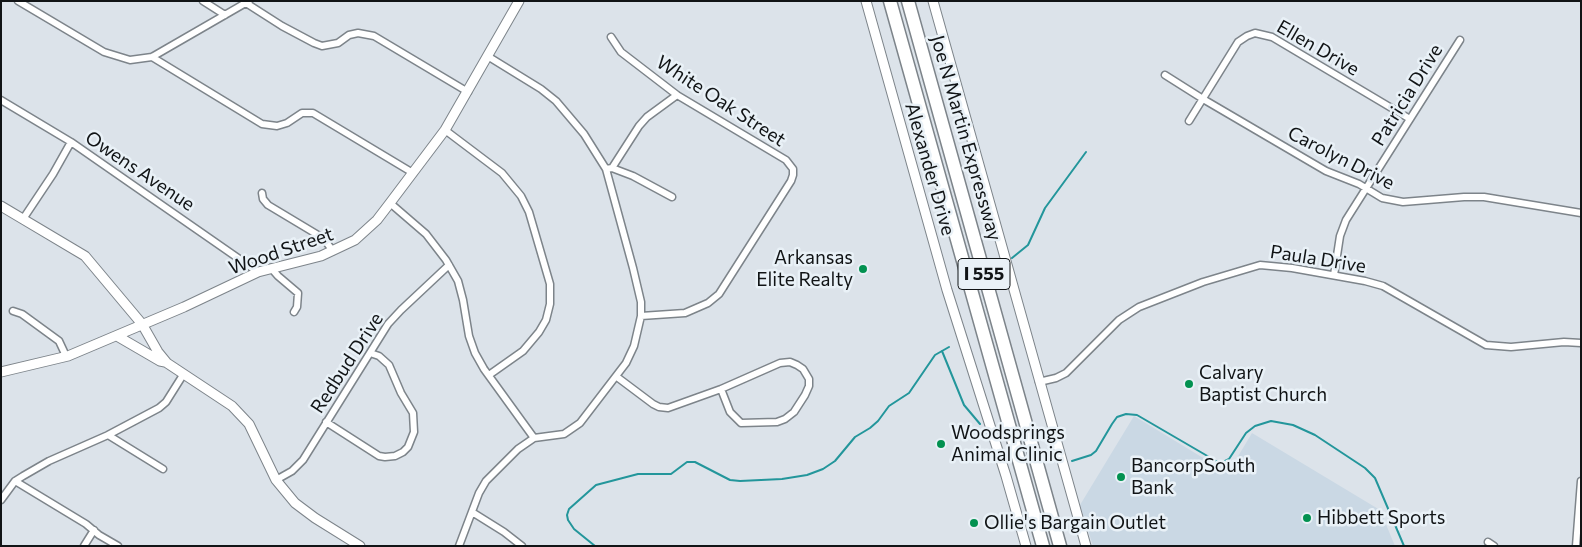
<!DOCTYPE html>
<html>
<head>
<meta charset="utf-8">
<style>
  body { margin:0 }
  #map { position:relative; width:1582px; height:547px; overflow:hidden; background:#dce3ea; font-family:Commissioner,sans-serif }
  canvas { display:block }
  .frame { position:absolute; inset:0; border:2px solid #111416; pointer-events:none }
</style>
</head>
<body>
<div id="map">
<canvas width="1582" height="547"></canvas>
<div class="frame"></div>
</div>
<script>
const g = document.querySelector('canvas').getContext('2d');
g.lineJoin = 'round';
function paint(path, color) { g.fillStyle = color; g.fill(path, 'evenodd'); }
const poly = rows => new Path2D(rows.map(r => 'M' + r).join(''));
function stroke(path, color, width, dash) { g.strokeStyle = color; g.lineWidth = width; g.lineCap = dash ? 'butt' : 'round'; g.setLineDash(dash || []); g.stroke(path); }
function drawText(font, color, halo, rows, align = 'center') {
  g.font = font + ' Commissioner,sans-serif'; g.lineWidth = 5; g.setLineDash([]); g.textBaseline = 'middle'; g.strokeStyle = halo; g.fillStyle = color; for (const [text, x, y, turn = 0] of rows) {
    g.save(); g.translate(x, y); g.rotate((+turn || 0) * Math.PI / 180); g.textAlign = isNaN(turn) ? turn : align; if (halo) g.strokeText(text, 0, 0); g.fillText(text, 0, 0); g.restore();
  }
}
paint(poly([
  [1134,416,1228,473,1252,433,1380,510,1395,546,1093,546,1080,505]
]), '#cad8e4');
stroke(poly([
  [1012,258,1028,245,1045,208,1086,152],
  [942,351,964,405,980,424],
  [1072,461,1091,455,1096,451,1112,424,1117,417,1126,414,1137,415,1216,461,1223,462,1229,459,1246,433,1255,426,1271,421,1293,425,1315,435,1365,468,1375,478,1404,546],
  [595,546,574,529,568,520,567,515,569,509,596,485,638,474,671,474,687,462,695,462,730,480,740,481,782,479,807,475,823,469,835,461,855,437,870,428,878,421,889,406,909,393,935,355,949,347]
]), '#23969b', 2);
const street = poly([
  [18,1,104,52,130,60,152,57,249,1],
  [203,1,225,15],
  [246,3,282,26,314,43,322,46,338,43,349,35,358,33,374,36,468,92],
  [611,37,621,52,677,95,786,160,793,169,793,175,791,181,719,294,708,303,685,313,641,316],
  [152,57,262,124,277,126,287,123,302,113,313,113,413,173],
  [1165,75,1203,99,1326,171,1359,184,1382,198,1403,202,1464,197,1484,197,1581,213],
  [1,100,71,142,258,272],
  [1189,121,1238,42,1247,36,1255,33,1272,37,1410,119],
  [445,130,502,173,521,196,529,212,550,284,550,304,546,320,539,332,523,351,489,375],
  [612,168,633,176,672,197],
  [606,169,612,168,639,126,647,117,677,95],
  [262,193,263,199,268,205,323,238,333,251],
  [390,203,426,234,446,260,458,281,463,300,469,336,475,353,484,369,534,438],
  [23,219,53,174,71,142],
  [271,268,278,276,298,293,297,307,294,312],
  [1334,275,1340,236,1346,220,1460,40],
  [13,311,22,314,59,341,66,356],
  [617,377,653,404,659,407,668,408,721,389,780,363,790,362,797,365,803,369,809,379,809,386,805,395,794,412,785,419,777,422,741,423,730,412,721,389],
  [1039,382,1056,378,1066,373,1119,320,1139,307,1203,282,1260,265,1292,268,1365,281,1383,286,1486,345,1511,347,1564,342,1581,343],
  [326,422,379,456,385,457,395,456,403,452,408,447,414,432,413,413,401,393,389,365,379,356,370,353],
  [108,435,163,469],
  [276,480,292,471,303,460,388,324,401,310,449,265],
  [15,481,86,524,99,535,118,546],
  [1,500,15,481,23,476,49,461,108,435,159,408,166,402,183,375],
  [472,512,504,532,522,546],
  [1488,542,1494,546],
  [84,546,94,530],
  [459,546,479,493,486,481,518,449,534,438,564,434,580,423,626,363,634,346,641,316,641,302,633,268,606,169,584,134,556,101,541,89,489,57],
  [1576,546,1581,481]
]);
const secondary = poly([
  [866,1,947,290,1006,476,1026,546],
  [933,1,1086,546],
  [1,206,85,256,142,324,158,352,167,363,232,406,249,424,276,480,295,503,315,518,360,546],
  [117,336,160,361,165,362],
  [1,372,68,356,184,307,258,272,321,256,355,240,377,220,390,203,445,130,519,1]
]);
const highway = poly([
  [890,1,1043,546],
  [908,1,1060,546]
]);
stroke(street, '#7d848a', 9);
stroke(secondary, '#7d848a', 11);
stroke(highway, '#7d848a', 15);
stroke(street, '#fff', 6);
stroke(secondary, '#fff', 9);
stroke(highway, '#fff', 12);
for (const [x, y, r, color] of [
  [863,269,5,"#029150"],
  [1189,384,5,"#029150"],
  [941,444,5,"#029150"],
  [1121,477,5,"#029150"],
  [1307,518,5,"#029150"],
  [974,523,5,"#029150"]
]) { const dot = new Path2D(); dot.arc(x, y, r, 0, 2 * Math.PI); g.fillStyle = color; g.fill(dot); stroke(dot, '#e9f1f7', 2); }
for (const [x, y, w] of [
  [984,274,52]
]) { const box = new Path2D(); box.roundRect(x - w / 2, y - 15.5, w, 31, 4); g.fillStyle = '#e9f1f7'; g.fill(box); stroke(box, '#111416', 1); }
drawText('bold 18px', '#111416', null, [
  ["I 555",984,274]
]);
drawText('19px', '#111416', '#e9f1f7', [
  ["Ellen Drive",1318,48,30],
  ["Patricia Drive",1407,95,-58],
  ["White Oak Street",721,101,33],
  ["Joe N Martin Expressway",966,138,74],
  ["Carolyn Drive",1341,158,27],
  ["Alexander Drive",930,169,74],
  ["Owens Avenue",140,171,34],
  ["Wood Street",281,251,-19],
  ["Paula Drive",1318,259,9],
  ["Redbud Drive",347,363,-57]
]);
drawText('19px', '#111416', '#e9f1f7', [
  ["Arkansas",853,258,"right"],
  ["Elite Realty",853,280,"right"],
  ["Calvary",1199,373],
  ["Baptist Church",1199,395],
  ["Woodsprings",951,433],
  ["Animal Clinic",951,455],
  ["BancorpSouth",1131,466],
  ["Bank",1131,488],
  ["Hibbett Sports",1317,518],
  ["Ollie's Bargain Outlet",984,523]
], 'left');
</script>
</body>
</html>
